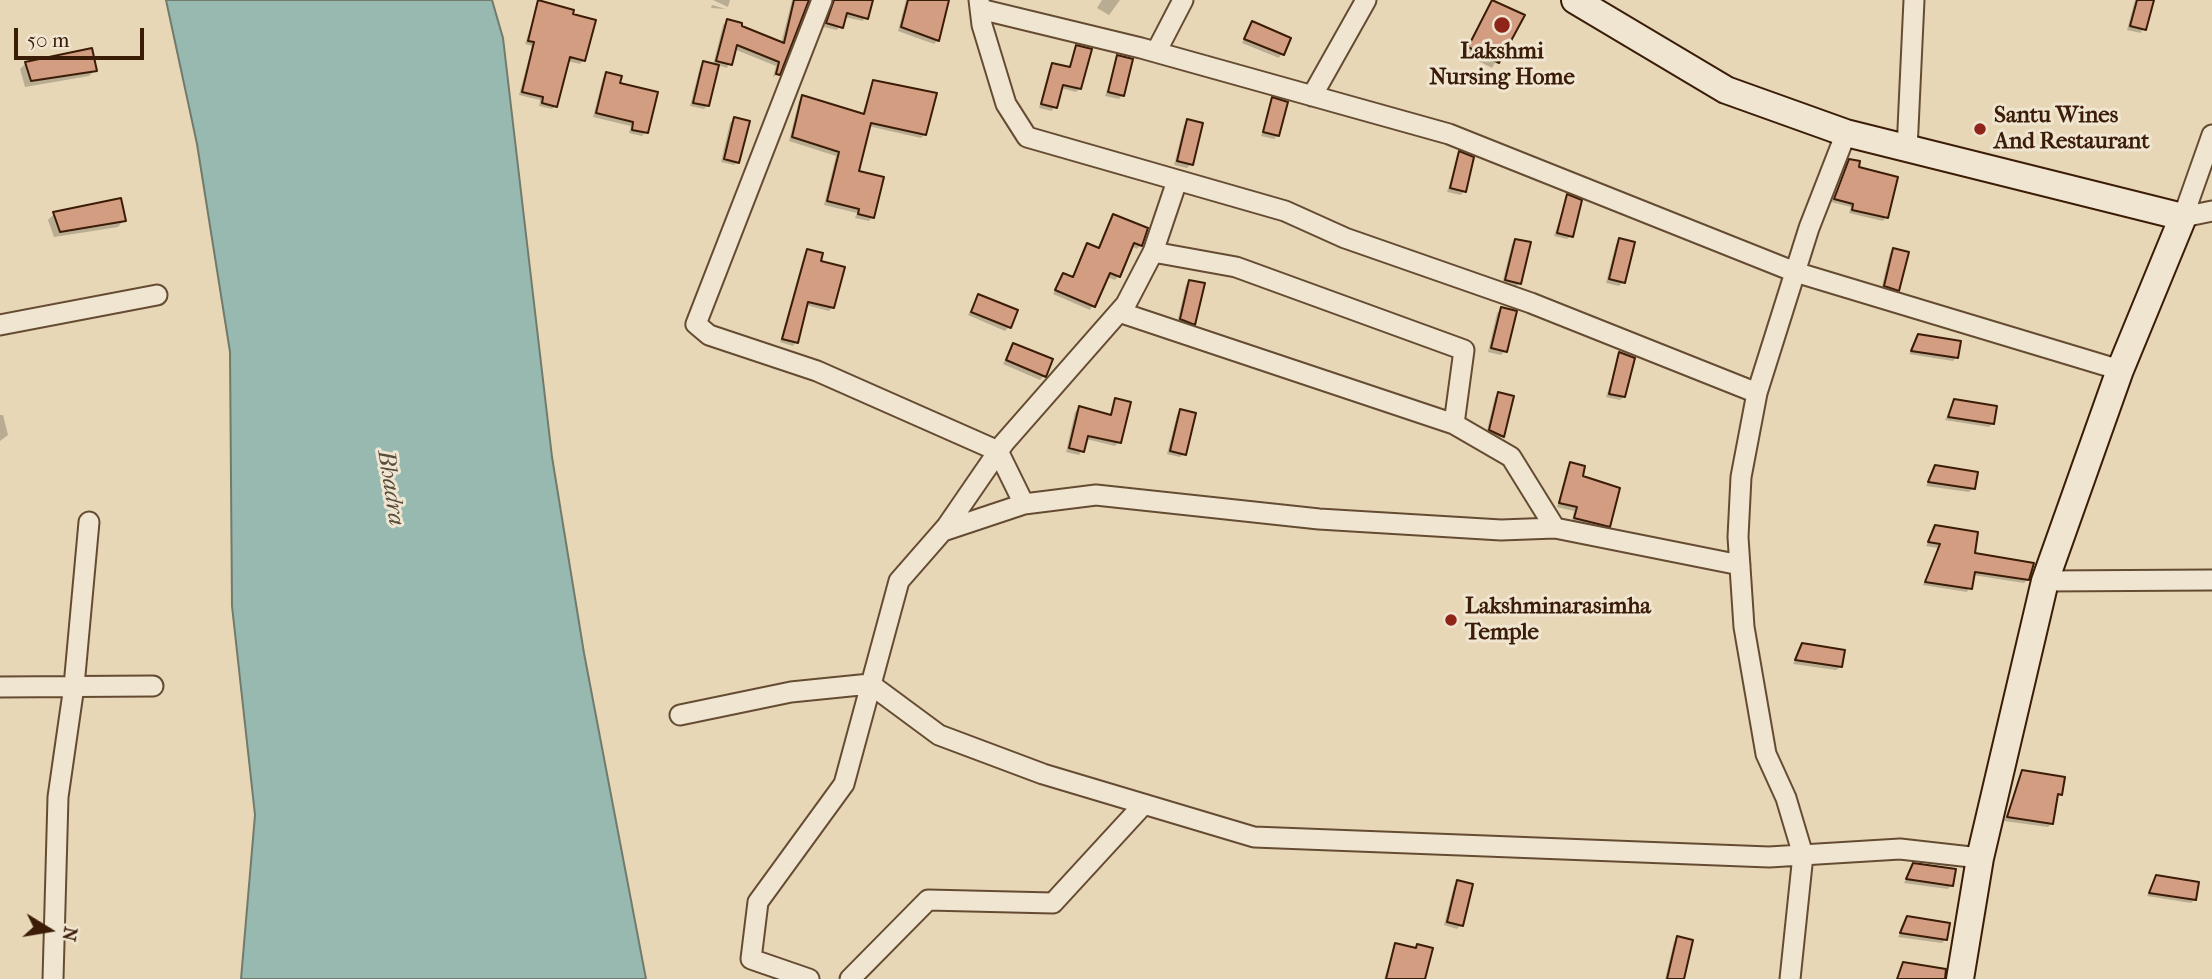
<!DOCTYPE html>
<html>
<head>
<meta charset="utf-8">
<style>
  body { margin:0 }
  #map { position:relative; width:2212px; height:979px; overflow:hidden; background:#e7d7b7; font-family:"IM FELL French Canon",serif }
  canvas { display:block }
  .north { position:absolute; left:14px; top:895px; width:70px; height:70px; -webkit-text-stroke:5px #efe5d0; paint-order:stroke; rotate:101deg; font-size:19px; font-weight:700; line-height:28px; text-align:center; color:#3b1c07 }
  .north::after { content:''; display:block; margin:auto; width:24px; height:32px; background:#3b1c07; clip-path:polygon(50% 0,100% 100%,50% 72%,0 100%) }
  .scale { position:absolute; left:14px; top:28px; width:130px; height:32px; box-sizing:border-box; border:4px solid #3b1c07; border-top:0; padding-left:9px; font-size:21px; line-height:24px; white-space:nowrap; color:#3b1c07; -webkit-text-stroke:5px #efe5d0; paint-order:stroke }
</style>
</head>
<body>
<div id="map">
<canvas width="2212" height="979"></canvas>
<div class="north">N</div>
<div class="scale">50 m</div>
</div>
<script>
const g = document.querySelector('canvas').getContext('2d');
g.lineJoin = 'round';
function paint(path, color) { g.fillStyle = color; g.fill(path, 'evenodd'); }
const poly = rows => new Path2D(rows.map(r => 'M' + r).join(''));
function stroke(path, color, width, dash) { g.strokeStyle = color; g.lineWidth = width; g.lineCap = dash ? 'butt' : 'round'; g.setLineDash(dash || []); g.stroke(path); }
function drawText(font, color, halo, rows, align = 'center') {
  g.font = font + ' "IM FELL French Canon",serif'; g.lineWidth = 6; g.setLineDash([]); g.textBaseline = 'middle'; g.strokeStyle = halo; g.fillStyle = color; for (const [text, x, y, turn = 0] of rows) {
    g.save(); g.translate(x, y); g.rotate((+turn || 0) * Math.PI / 180); g.textAlign = isNaN(turn) ? turn : align; if (halo) g.strokeText(text, 0, 0); g.fillText(text, 0, 0); g.restore();
  }
}
const water = poly([
  [166,0,492,0,503,38,552,457,584,653,646,979,241,979,255,815,232,606,230,352,197,144,166,0]
]);
paint(water, '#97b9b0');
stroke(water, '#727a6c', 2);
paint(poly([
  [713,0,730,0,728,7],
  [792,0,807,0,778,74,773,77,776,66,734,49,727,68,717,65,707,106,704,109,690,106,700,67,704,63,713,65,723,25,727,21,781,44],
  [831,0,871,0,863,21,844,17,837,30,823,27],
  [906,0,944,0,938,40,934,44,898,31],
  [1102,0,1120,0,1109,15,1097,8],
  [1493,0,1522,16,1492,68,1463,53],
  [2135,0,2152,0,2141,33,2127,30],
  [539,1,594,21,584,60,580,64,567,61,556,106,552,109,539,106,540,100,519,95,532,46,525,44],
  [712,5,726,9,711,8],
  [1252,23,1289,39,1279,58,1242,43],
  [1076,47,1080,88,1076,92,1061,88,1052,111,1039,108,1049,69,1052,65,1068,69],
  [1118,57,1122,95,1119,99,1105,96],
  [26,63,95,70,89,76,25,87,20,69],
  [607,74,618,84,646,132,642,136,629,133,631,126,593,117,603,78],
  [873,81,925,134,921,138,868,126,857,172,873,217,869,221,855,218,857,213,824,205,836,156,789,141,799,101,803,97,862,115],
  [1272,99,1278,135,1274,139,1261,136],
  [734,119,738,162,734,165,721,162,730,123],
  [1188,121,1191,164,1187,168,1174,165,1184,125],
  [1459,153,1464,191,1461,195,1447,192],
  [1850,161,1886,217,1883,221,1849,213,1851,207,1831,202],
  [1567,196,1571,236,1567,239,1554,236],
  [54,214,124,220,118,227,54,237,48,220],
  [1114,216,1141,245,1137,249,1131,246,1118,276,1115,280,1106,277,1090,310,1053,294,1063,275,1072,278,1084,249,1088,245,1097,249],
  [1516,240,1519,283,1516,287,1502,284,1512,244],
  [1620,240,1623,282,1619,286,1606,283,1616,244],
  [1894,249,1898,290,1894,294,1881,290,1890,253],
  [808,251,819,263,833,307,829,311,806,305,796,342,793,346,780,342,804,255],
  [1190,281,1194,324,1190,327,1177,323,1186,285],
  [978,296,1009,327,1005,331,968,315],
  [1501,309,1505,351,1501,355,1488,352,1497,313],
  [1919,336,1956,357,1953,361,1909,354],
  [1013,345,1044,376,1040,380,1003,364],
  [1620,354,1624,397,1620,400,1606,397],
  [1499,394,1502,436,1498,440,1486,434,1495,397],
  [1116,400,1119,442,1115,446,1086,439,1079,455,1066,452,1075,412,1079,408,1109,416],
  [1955,401,1993,423,1989,427,1945,420],
  [1180,411,1184,454,1180,457,1167,454,1177,415],
  [0,415,3,415,8,435,0,441],
  [1570,464,1609,526,1605,529,1572,522,1574,511,1557,507,1567,468],
  [1935,467,1973,488,1969,492,1926,486],
  [1936,527,1973,554,2028,579,2024,583,1973,575,1967,592,1923,585,1938,548,1926,546],
  [1802,645,1840,667,1836,670,1793,664],
  [2023,772,2060,794,2056,798,2052,823,2048,827,2004,821],
  [1913,865,1951,885,1948,889,1904,883],
  [2157,877,2195,899,2191,903,2147,896],
  [1457,882,1461,925,1457,929,1444,925,1454,886],
  [1908,918,1946,939,1942,943,1898,937],
  [1678,938,1682,979,1665,979,1674,942],
  [1395,945,1413,949,1417,946,1423,979,1384,979]
]), '#0003');
const building = poly([
  [538,0,574,10,573,14,596,20,585,61,570,57,557,107,542,103,543,97,522,92,534,42,528,41,538,0],
  [794,0,809,0,780,75,776,74,779,62,737,45,732,65,716,61,727,19,742,23,742,26,784,43,794,0],
  [834,0,873,0,868,19,847,13,843,28,826,23,834,0],
  [908,0,949,0,939,41,901,27,908,0],
  [1492,0,1525,15,1499,63,1468,47,1492,0],
  [2137,0,2154,0,2146,30,2130,26,2137,0],
  [1252,21,1291,38,1284,55,1244,39,1252,21],
  [1076,45,1092,49,1081,89,1063,85,1057,108,1041,104,1052,63,1070,67,1076,45],
  [92,48,97,71,31,81,25,62,92,48],
  [1117,55,1133,59,1124,96,1108,92,1117,55],
  [703,61,719,65,709,106,693,103,703,61],
  [606,72,622,76,620,83,658,92,648,133,632,130,633,122,596,113,606,72],
  [873,80,937,93,926,135,871,123,859,171,884,177,874,218,858,214,859,209,827,201,839,152,792,137,802,95,864,114,873,80],
  [1272,97,1288,102,1279,136,1263,132,1272,97],
  [734,117,750,121,739,163,724,159,734,117],
  [1187,119,1203,123,1193,165,1177,161,1187,119],
  [1459,151,1474,157,1466,192,1450,188,1459,151],
  [1849,159,1860,161,1859,167,1898,177,1888,218,1852,210,1853,204,1834,199,1849,159],
  [1567,194,1582,200,1573,237,1557,233,1567,194],
  [121,198,126,221,60,232,53,212,121,198],
  [1113,214,1148,228,1142,246,1134,243,1120,277,1110,273,1095,307,1055,290,1063,273,1073,277,1087,243,1099,248,1113,214],
  [1619,238,1635,242,1625,283,1609,279,1619,238],
  [1515,239,1531,242,1521,284,1505,280,1515,239],
  [1893,248,1909,252,1899,291,1884,286,1893,248],
  [807,249,823,253,821,261,845,267,834,308,808,302,798,343,782,339,807,249],
  [1189,280,1205,283,1195,325,1180,319,1189,280],
  [978,294,1018,310,1011,328,971,312,978,294],
  [1501,307,1517,311,1507,352,1491,348,1501,307],
  [1918,334,1961,341,1958,358,1911,351,1918,334],
  [1013,343,1053,359,1046,377,1006,360,1013,343],
  [1619,352,1635,358,1625,397,1609,394,1619,352],
  [1498,392,1514,396,1504,437,1489,430,1498,392],
  [1115,398,1131,402,1121,443,1088,436,1084,452,1069,448,1079,406,1111,415,1115,398],
  [1954,399,1997,406,1994,424,1948,417,1954,399],
  [1180,409,1196,413,1186,455,1170,451,1180,409],
  [1570,462,1585,466,1583,476,1620,488,1610,527,1574,518,1577,507,1559,503,1570,462],
  [1935,465,1978,472,1975,489,1928,482,1935,465],
  [1935,525,1978,532,1975,553,2034,563,2029,580,1975,572,1972,589,1925,582,1940,544,1928,542,1935,525],
  [1802,643,1845,650,1842,667,1795,660,1802,643],
  [2022,770,2065,777,2062,795,2058,794,2053,824,2007,817,2022,770],
  [1913,863,1956,869,1953,886,1906,879,1913,863],
  [2156,875,2199,882,2196,900,2149,893,2156,875],
  [1457,880,1473,884,1463,926,1447,922,1457,880],
  [1907,916,1950,923,1947,940,1900,933,1907,916],
  [1677,936,1693,940,1684,979,1667,979,1677,936],
  [1395,943,1416,948,1417,944,1433,948,1425,979,1386,979,1395,943],
  [1903,962,1946,969,1945,979,1897,979,1903,962]
]);
paint(building, '#d39d82');
stroke(building, '#3b1c07', 2);
const street = poly([
  [822,0,696,324,709,335,817,371,998,451,1024,504],
  [979,0,982,25,1006,104,1027,137,1285,211,1345,238,1531,303,1757,393],
  [980,9,1141,48,1449,134,1795,272,2120,370],
  [1156,52,1183,0],
  [1312,96,1366,0],
  [1907,150,1914,0],
  [2183,217,2212,135],
  [2183,217,2212,211],
  [1153,252,1236,267,1464,350,1454,424,1511,457,1555,528],
  [1119,312,1454,424],
  [0,325,157,295],
  [943,531,1024,504,1096,495,1319,519,1501,530,1555,528,1740,565],
  [2045,581,2212,580],
  [0,687,153,686],
  [680,715,791,692,870,684,939,735,1043,774,1254,837,1769,857,1900,849,1980,858],
  [53,979,58,797,74,686,89,522],
  [809,979,751,959,758,902,844,784,899,581,947,526,1004,443,1126,304,1153,252,1177,181],
  [850,979,928,900,1053,903,1144,804],
  [1790,979,1803,855,1786,798,1766,754,1744,627,1738,537,1741,477,1757,393,1809,228,1846,133]
]);
const secondary = poly([
  [1575,0,1726,90,1846,133,2183,217,2120,370,2045,581,1980,858,1960,979]
]);
stroke(street, '#664b33', 23);
stroke(secondary, '#3b1c07', 30);
stroke(street, '#efe5d0', 19);
stroke(secondary, '#efe5d0', 26);
for (const [x, y, r, color] of [
  [1502,25,9,"#8f2418"],
  [1980,129,7,"#8f2418"],
  [1451,620,7,"#8f2418"]
]) { const dot = new Path2D(); dot.arc(x, y, r, 0, 2 * Math.PI); g.fillStyle = color; g.fill(dot); stroke(dot, '#efe5d0', 2.5); }
drawText('bold 23px', '#3b1c07', '#efe5d0', [
  ["Lakshmi",1502,52,"center"],
  ["Nursing Home",1502,78,"center"],
  ["Santu Wines",1994,116],
  ["And Restaurant",1994,142],
  ["Lakshminarasimha",1465,607],
  ["Temple",1465,633]
], 'left');
drawText('italic 24px', '#574b3a', '#efe5d0', [
  ["Bhadra",390,488,81]
]);
</script>
</body>
</html>
